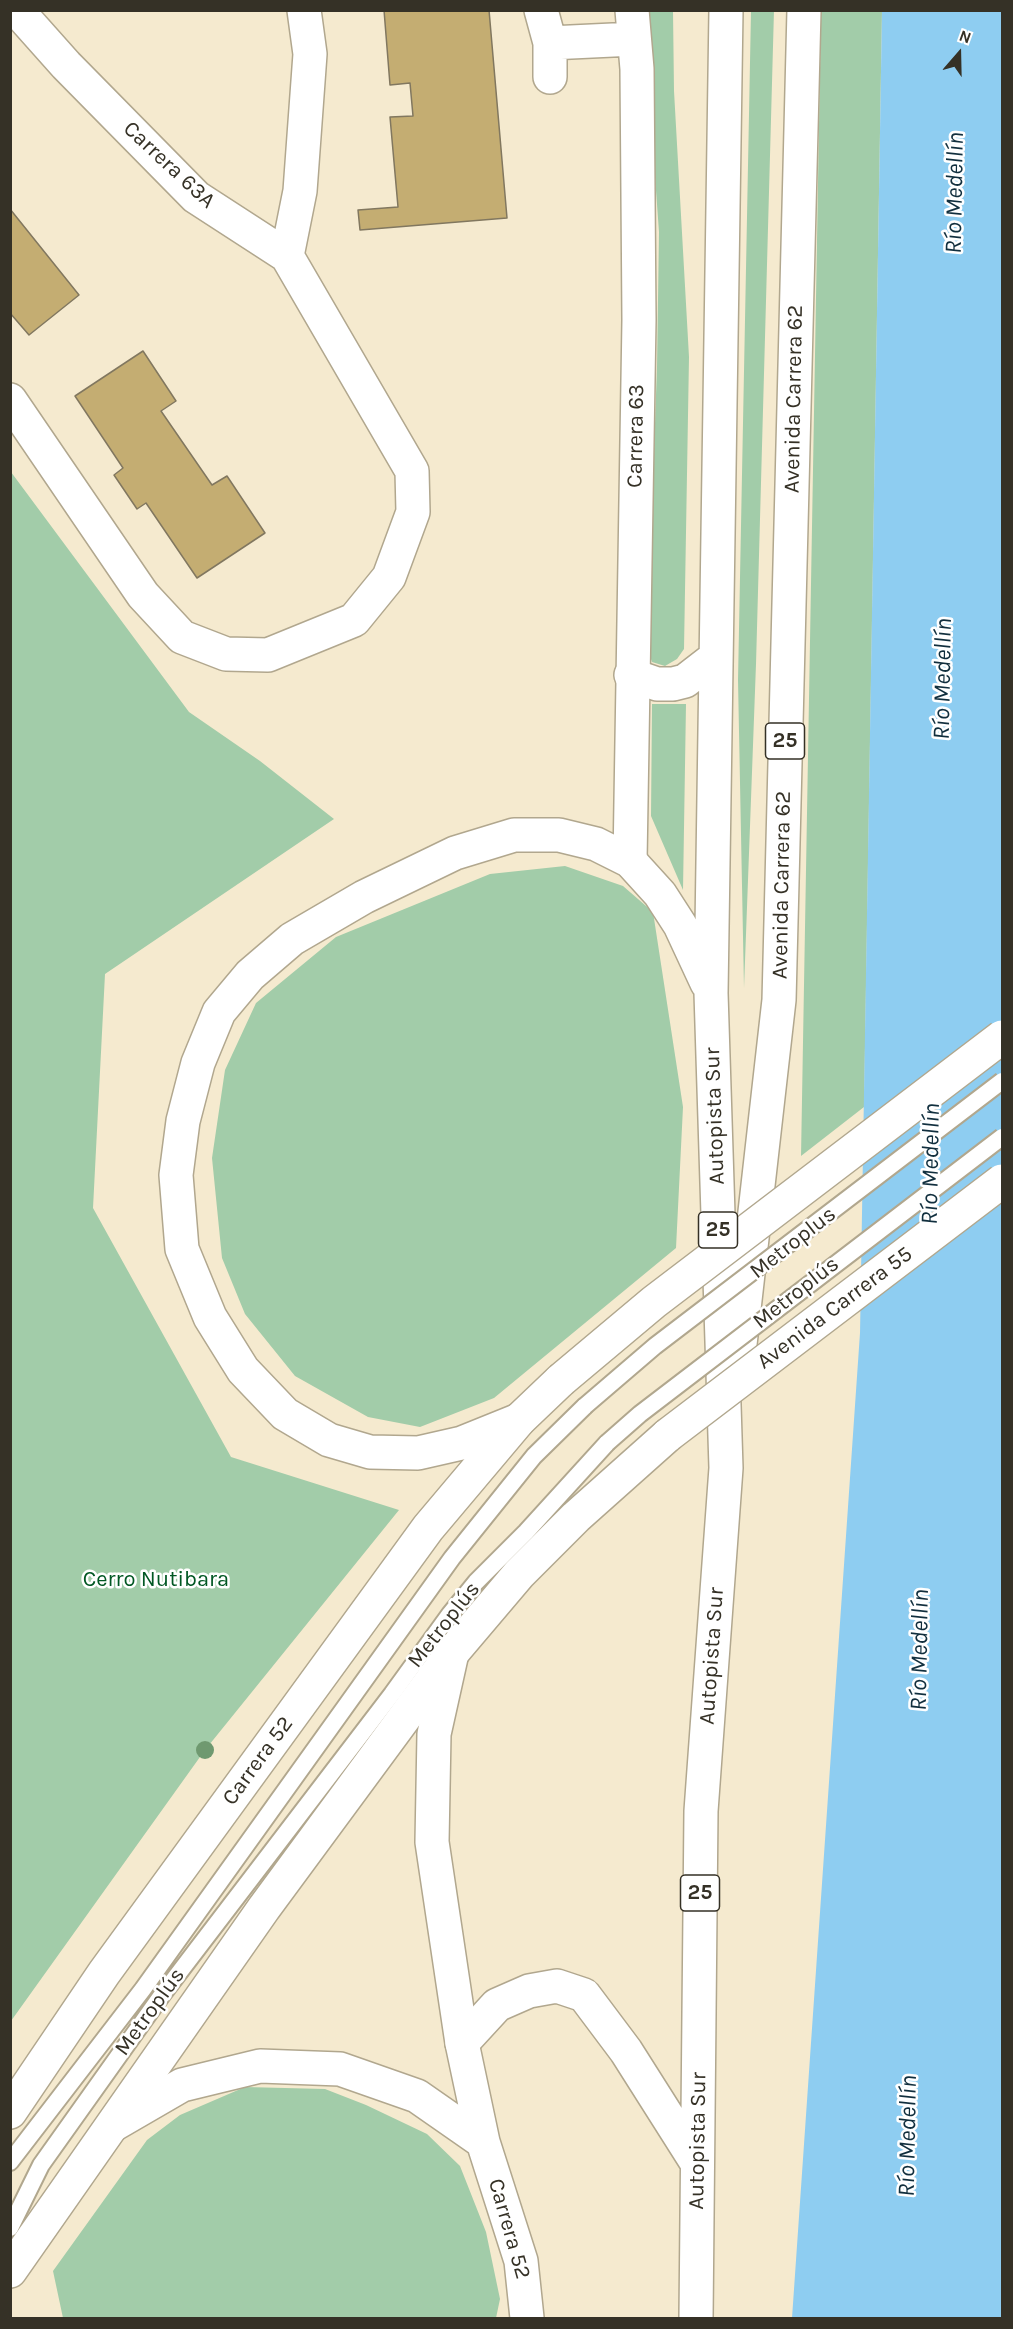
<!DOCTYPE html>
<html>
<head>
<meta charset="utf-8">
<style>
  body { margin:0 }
  #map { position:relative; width:1013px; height:2329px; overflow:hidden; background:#f5eacf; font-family:Karla,sans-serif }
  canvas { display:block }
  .frame { position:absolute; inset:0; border:12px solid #353126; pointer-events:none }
  .north { position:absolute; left:929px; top:24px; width:60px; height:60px; -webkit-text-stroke:4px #fff; paint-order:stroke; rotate:20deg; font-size:16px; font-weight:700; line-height:24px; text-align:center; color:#353126 }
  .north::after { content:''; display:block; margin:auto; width:21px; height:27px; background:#353126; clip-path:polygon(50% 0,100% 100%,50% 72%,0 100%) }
</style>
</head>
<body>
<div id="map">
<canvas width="1013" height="2329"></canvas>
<div class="frame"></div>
<div class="north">N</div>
</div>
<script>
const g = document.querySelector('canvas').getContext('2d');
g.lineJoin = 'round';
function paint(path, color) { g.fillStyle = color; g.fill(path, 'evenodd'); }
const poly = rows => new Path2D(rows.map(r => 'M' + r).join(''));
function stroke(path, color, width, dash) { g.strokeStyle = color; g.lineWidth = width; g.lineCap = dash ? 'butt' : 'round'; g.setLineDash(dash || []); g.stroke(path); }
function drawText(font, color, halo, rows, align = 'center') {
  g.font = font + ' Karla,sans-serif'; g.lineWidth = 5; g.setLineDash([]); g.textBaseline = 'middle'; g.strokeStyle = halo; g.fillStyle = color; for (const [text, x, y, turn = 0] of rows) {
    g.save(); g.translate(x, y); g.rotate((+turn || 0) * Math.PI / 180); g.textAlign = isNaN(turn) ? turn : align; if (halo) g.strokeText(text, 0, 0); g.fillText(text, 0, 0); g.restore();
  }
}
paint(poly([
  [774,10,756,664,744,988,738,680,751,11],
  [643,11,673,11,674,91,689,357,684,649,677,659,665,666,652,662,647,648,657,367,659,232],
  [821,11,882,11,864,1107,801,1156],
  [11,472,189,712,260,761,334,819,105,974,93,1208,231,1457,399,1510,205,1750,11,2021],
  [652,704,686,704,683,890,651,816],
  [565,866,623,886,653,912,683,1107,676,1248,494,1398,420,1427,368,1417,295,1376,245,1314,222,1258,212,1158,225,1070,256,1003,336,937,490,874],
  [245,2087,325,2089,366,2105,427,2134,460,2166,486,2232,500,2299,496,2318,63,2318,53,2271,147,2140,180,2115]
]), '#a2cca9');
paint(poly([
  [882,11,1002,11,1002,2318,792,2318,860,1333]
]), '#8ecdf1');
const building = poly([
  [384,10,489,10,507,218,360,230,358,210,398,207,390,117,413,116,410,83,390,85,384,10],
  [10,209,79,295,29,335,10,313,10,209],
  [143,351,176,401,161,411,212,485,227,476,265,533,197,578,146,503,137,509,114,475,123,468,75,396,143,351]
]);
paint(building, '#c4ad72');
stroke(building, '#81775f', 1.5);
const lane = poly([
  [10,2162,143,1989,452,1558,534,1456,585,1406],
  [10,2228,41,2165,162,1995,392,1694,450,1614,476,1582,526,1532,607,1443]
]);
const street = poly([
  [541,10,550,43,634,39],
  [550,77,550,43],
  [287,256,300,191,310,54,304,10],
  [10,400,143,595,182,637,226,654,268,655,354,620,389,577,413,512,412,471,287,256,196,197,66,65,17,10],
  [630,861,639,320,637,69,632,10]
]);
const secondary = poly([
  [452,1653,434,1734,432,1842,462,2043,483,2142,521,2261,527,2318],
  [113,2125,182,2085,260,2066,340,2069,417,2096,483,2142]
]);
const primary = poly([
  [10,2112,104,1973,428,1528,519,1420,561,1380],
  [10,2271,264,1908,452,1653,519,1574,576,1517,668,1435]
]);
const highway = poly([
  [631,675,657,684,673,684,685,681,716,657],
  [739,1353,779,1000,804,10],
  [519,1420,462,1443,418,1453,370,1452,329,1440,285,1414,243,1370,210,1317,182,1249,176,1175,183,1121,198,1063,219,1012,250,975,292,939,364,897,455,853,514,835,559,835,596,844,630,861,660,894,680,925,707,983],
  [462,2043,497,2005,529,1991,557,1986,584,1995,626,2051,697,2163],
  [696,2318,701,1811,726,1468,711,993,726,10]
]);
stroke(lane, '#b1a78e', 20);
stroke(street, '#b1a78e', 36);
stroke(secondary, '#b1a78e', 36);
stroke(primary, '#b1a78e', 36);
stroke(highway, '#b1a78e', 36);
stroke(lane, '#fff', 16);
stroke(street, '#fff', 33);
stroke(secondary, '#fff', 33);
stroke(primary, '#fff', 33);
stroke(highway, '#fff', 33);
const laneBridge = poly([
  [585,1406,655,1346,1002,1081],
  [607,1443,640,1414,1002,1137]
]);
const primaryBridge = poly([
  [561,1380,654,1302,1002,1037],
  [668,1435,1002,1181]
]);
stroke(laneBridge, '#b1a78e', 20, []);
stroke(primaryBridge, '#b1a78e', 36, []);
stroke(laneBridge, '#fff', 16);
stroke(primaryBridge, '#fff', 33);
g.fillStyle = '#6f9970';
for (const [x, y] of [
  [205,1750]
]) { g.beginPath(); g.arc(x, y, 9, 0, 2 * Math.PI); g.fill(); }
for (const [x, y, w] of [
  [785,741,39],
  [718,1230,39],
  [700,1893,39]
]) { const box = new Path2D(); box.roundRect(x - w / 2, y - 18, w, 36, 4.5); g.fillStyle = '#fff'; g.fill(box); stroke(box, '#353126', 1.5); }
drawText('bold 21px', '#353126', null, [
  ["25",785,741],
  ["25",718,1230],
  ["25",700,1893]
]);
drawText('22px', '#353126', '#fff', [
  ["Carrera 63A",169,165,43],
  ["Avenida Carrera 62",794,399,-89],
  ["Carrera 63",636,436,-89],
  ["Avenida Carrera 62",782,885,-89],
  ["Autopista Sur",715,1116,-92],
  ["Metroplus",793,1243,-38],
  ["Metroplús",796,1293,-38],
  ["Avenida Carrera 55",835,1308,-37],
  ["Metroplús",444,1625,-52],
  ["Autopista Sur",712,1656,-86],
  ["Carrera 52",258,1761,-54],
  ["Metroplús",150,2012,-54],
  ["Autopista Sur",698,2141,-89],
  ["Carrera 52",509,2229,74]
]);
drawText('22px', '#015723', '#fff', [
  ["Cerro Nutibara",156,1580]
]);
drawText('italic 24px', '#112f3e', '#fff', [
  ["Río Medellín",955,193,-89],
  ["Río Medellín",943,679,-89],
  ["Río Medellín",931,1164,-89],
  ["Río Medellín",920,1650,-89],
  ["Río Medellín",908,2136,-89]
]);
</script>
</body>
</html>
